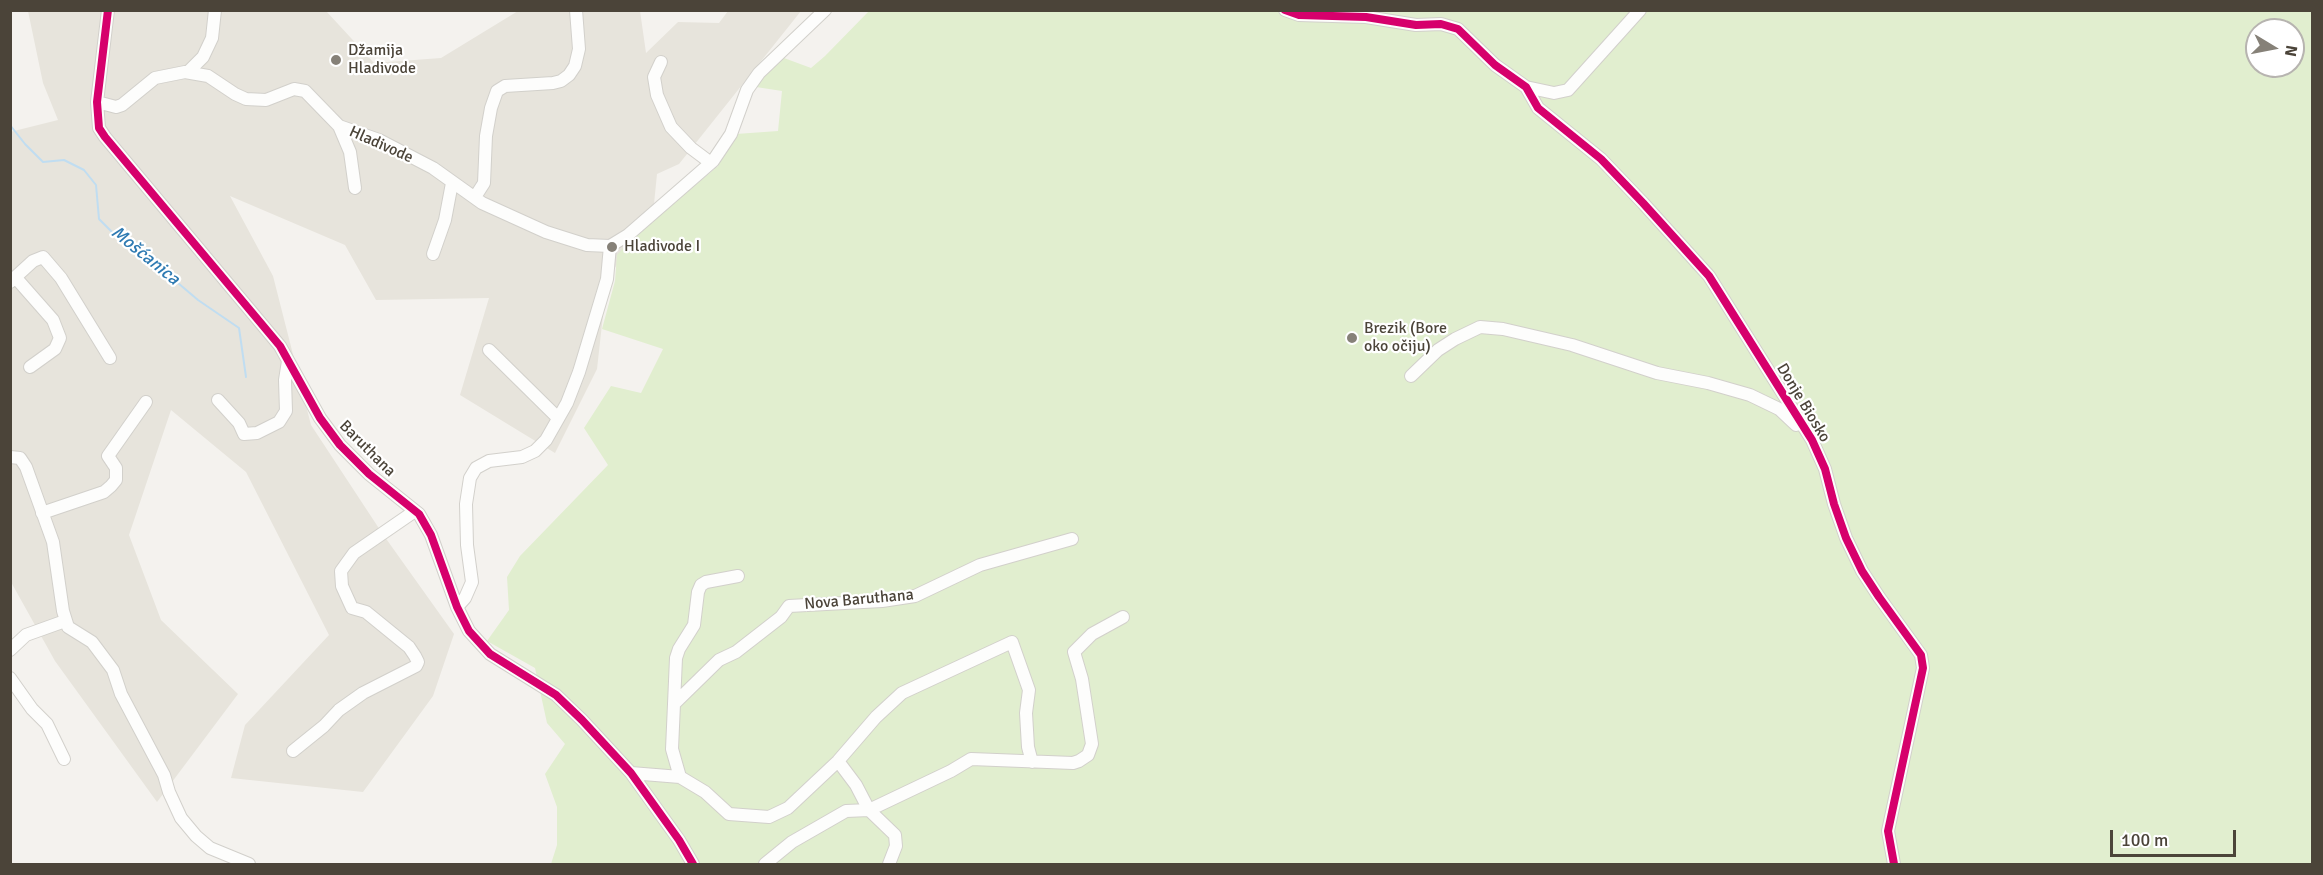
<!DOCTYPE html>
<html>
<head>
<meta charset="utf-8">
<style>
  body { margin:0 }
  #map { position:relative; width:2323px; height:875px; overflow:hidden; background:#f4f2ee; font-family:Signika,sans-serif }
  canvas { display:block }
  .frame { position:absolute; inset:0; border:12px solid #4b4439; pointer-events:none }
  .north { position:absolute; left:2245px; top:18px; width:60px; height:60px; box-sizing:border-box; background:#fff; border:2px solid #b7b4b0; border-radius:50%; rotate:100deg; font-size:16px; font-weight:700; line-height:24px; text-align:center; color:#4b4439 }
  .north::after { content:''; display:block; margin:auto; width:21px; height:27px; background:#868178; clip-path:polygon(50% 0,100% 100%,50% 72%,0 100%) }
  .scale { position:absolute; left:2110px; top:830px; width:126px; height:27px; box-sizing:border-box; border:3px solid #4b4439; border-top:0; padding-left:8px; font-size:18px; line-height:21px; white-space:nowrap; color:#4b4439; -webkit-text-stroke:4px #fff; paint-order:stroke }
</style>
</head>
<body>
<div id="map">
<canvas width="2323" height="875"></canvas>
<div class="frame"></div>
<div class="north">N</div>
<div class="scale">100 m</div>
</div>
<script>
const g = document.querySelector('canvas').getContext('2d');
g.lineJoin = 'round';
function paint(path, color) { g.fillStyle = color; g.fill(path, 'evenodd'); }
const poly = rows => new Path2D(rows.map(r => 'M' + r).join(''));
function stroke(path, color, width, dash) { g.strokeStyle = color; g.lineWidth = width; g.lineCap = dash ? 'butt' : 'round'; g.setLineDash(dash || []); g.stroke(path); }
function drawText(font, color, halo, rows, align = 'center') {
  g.font = font + ' Signika,sans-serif'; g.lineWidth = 4.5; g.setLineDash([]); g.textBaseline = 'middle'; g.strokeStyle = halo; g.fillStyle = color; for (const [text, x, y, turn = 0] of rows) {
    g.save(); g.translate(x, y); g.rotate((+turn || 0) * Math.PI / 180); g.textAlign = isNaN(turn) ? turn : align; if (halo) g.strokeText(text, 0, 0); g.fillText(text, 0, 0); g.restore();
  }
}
paint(poly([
  [304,10,327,12,374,63,441,58,518,11,640,11,646,53,678,22,719,23,728,11,801,11,679,164,657,174,653,214,607,279,597,369,555,453,460,395,489,298,376,300,345,245,230,196,273,276,311,425,382,533,454,634,433,696,363,792,231,778,245,725,329,635,246,472,171,410,129,535,161,620,238,694,157,802,55,661,11,582,10,132,58,120,43,83,28,11]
]), '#e7e4dc');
paint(poly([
  [869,11,2312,11,2312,864,551,864,557,845,557,807,545,774,565,744,547,723,535,668,487,641,509,610,507,577,520,556,608,465,584,428,611,386,641,393,663,349,602,329,615,281,617,255,633,237,718,166,736,134,778,131,782,91,756,87,764,75,784,58,811,68,825,56],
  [2257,30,2293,30,2293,66,2257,66]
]), '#e1eecf');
stroke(poly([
  [10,125,25,144,43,162,64,160,84,170,96,185,99,219,116,236,132,244,198,300,239,328,246,377]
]), '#c0ddf1', 2);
const minor = poly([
  [108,10,97,102,99,128,105,137,280,346,320,418,340,445,369,474,419,514,431,535,457,607,469,631,490,654,556,695,582,720,631,773,679,840,693,864],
  [1285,10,1299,15,1366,17,1416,25,1441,24,1458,29,1495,65,1526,87,1538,108,1601,159,1643,203,1709,276,1812,440,1825,469,1834,504,1846,538,1862,571,1879,597,1921,655,1923,668,1888,831,1894,864],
  [661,62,654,77,657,95,671,127,691,148,711,163],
  [188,72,203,57,212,38,215,10],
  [1526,87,1554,93,1568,90,1640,10],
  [97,102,116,107,122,105,155,78,185,72,208,76,235,94,246,99,266,100,294,89,305,91,339,126,379,140,433,168,482,203,546,232,587,245,610,246,628,235,713,161,731,134,747,90,759,73,825,10],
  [339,126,350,152,355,188],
  [475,197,484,183,486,136,491,108,497,91,505,86,553,83,561,81,569,75,575,66,579,49,576,10],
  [433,254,445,220,452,183],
  [16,278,53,320,60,338,55,349,30,367],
  [10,282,33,261,43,257,61,278,110,358],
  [489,350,558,418],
  [1411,376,1438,350,1455,339,1480,327,1503,329,1572,345,1657,373,1708,383,1750,395,1779,409,1796,425],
  [218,400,239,423,244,434,257,433,279,422,286,411,285,380,288,361],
  [10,457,20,458,26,467,53,542,63,611,68,627,92,642,113,670,121,694,164,775,169,792,181,818,196,836,210,848,249,864],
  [42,513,104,492,111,486,116,480,116,468,108,456,146,402],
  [457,607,465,598,472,582,467,545,466,504,470,478,476,468,489,461,522,457,535,451,546,440,567,403,579,372,607,279,610,246],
  [10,650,26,635,65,621],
  [10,678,32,709,47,724,64,759],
  [674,704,676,658,679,649,694,625,698,592,701,585,706,582,738,576],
  [293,751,324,726,339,710,363,693,416,666,418,662,415,656,409,647,366,612,352,608,342,586,341,571,354,553,415,511],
  [838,761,856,785,869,810,895,835,896,846,889,864],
  [631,773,680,777,705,792,729,814,769,817,788,808,838,761,876,717,902,693,1012,642,1029,690,1026,713,1028,747,1032,762],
  [680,777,672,749,674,704,719,660,736,652,781,617,789,606,882,601,915,596,980,565,1072,539],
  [765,864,792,842,846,811,869,810,951,771,971,759,1073,763,1079,761,1088,755,1092,744,1082,679,1074,652,1092,634,1123,617]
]);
stroke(minor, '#d2d0cb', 14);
stroke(minor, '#fdfdfc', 12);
stroke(poly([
  [108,10,97,102,99,128,105,137,280,346,320,418,340,445,369,474,419,514,431,535,457,607,469,631,490,654,556,695,582,720,631,773,679,840,693,864],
  [1285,10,1299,15,1366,17,1416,25,1441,24,1458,29,1495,65,1526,87,1538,108,1601,159,1643,203,1709,276,1812,440,1825,469,1834,504,1846,538,1862,571,1879,597,1921,655,1923,668,1888,831,1894,864]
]), '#d6006c', 8);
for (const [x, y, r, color] of [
  [336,60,6,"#868178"],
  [612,247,6,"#868178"],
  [1352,338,6,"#868178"]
]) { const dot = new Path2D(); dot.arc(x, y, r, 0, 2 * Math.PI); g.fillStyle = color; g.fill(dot); stroke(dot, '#fff', 2); }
drawText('16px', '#4b4439', '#fff', [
  ["Džamija",348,51],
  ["Hladivode",348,69],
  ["Hladivode I",624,247],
  ["Brezik (Bore",1364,329],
  ["oko očiju)",1364,347]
], 'left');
drawText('16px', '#4b4439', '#fff', [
  ["Hladivode",381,145,24],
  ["Donje Biosko",1803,403,59],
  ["Baruthana",367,449,45],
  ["Nova Baruthana",859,600,-5]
]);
drawText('italic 18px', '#2e7ab2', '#fff', [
  ["Mošćanica",145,256,39]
]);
</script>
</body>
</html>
